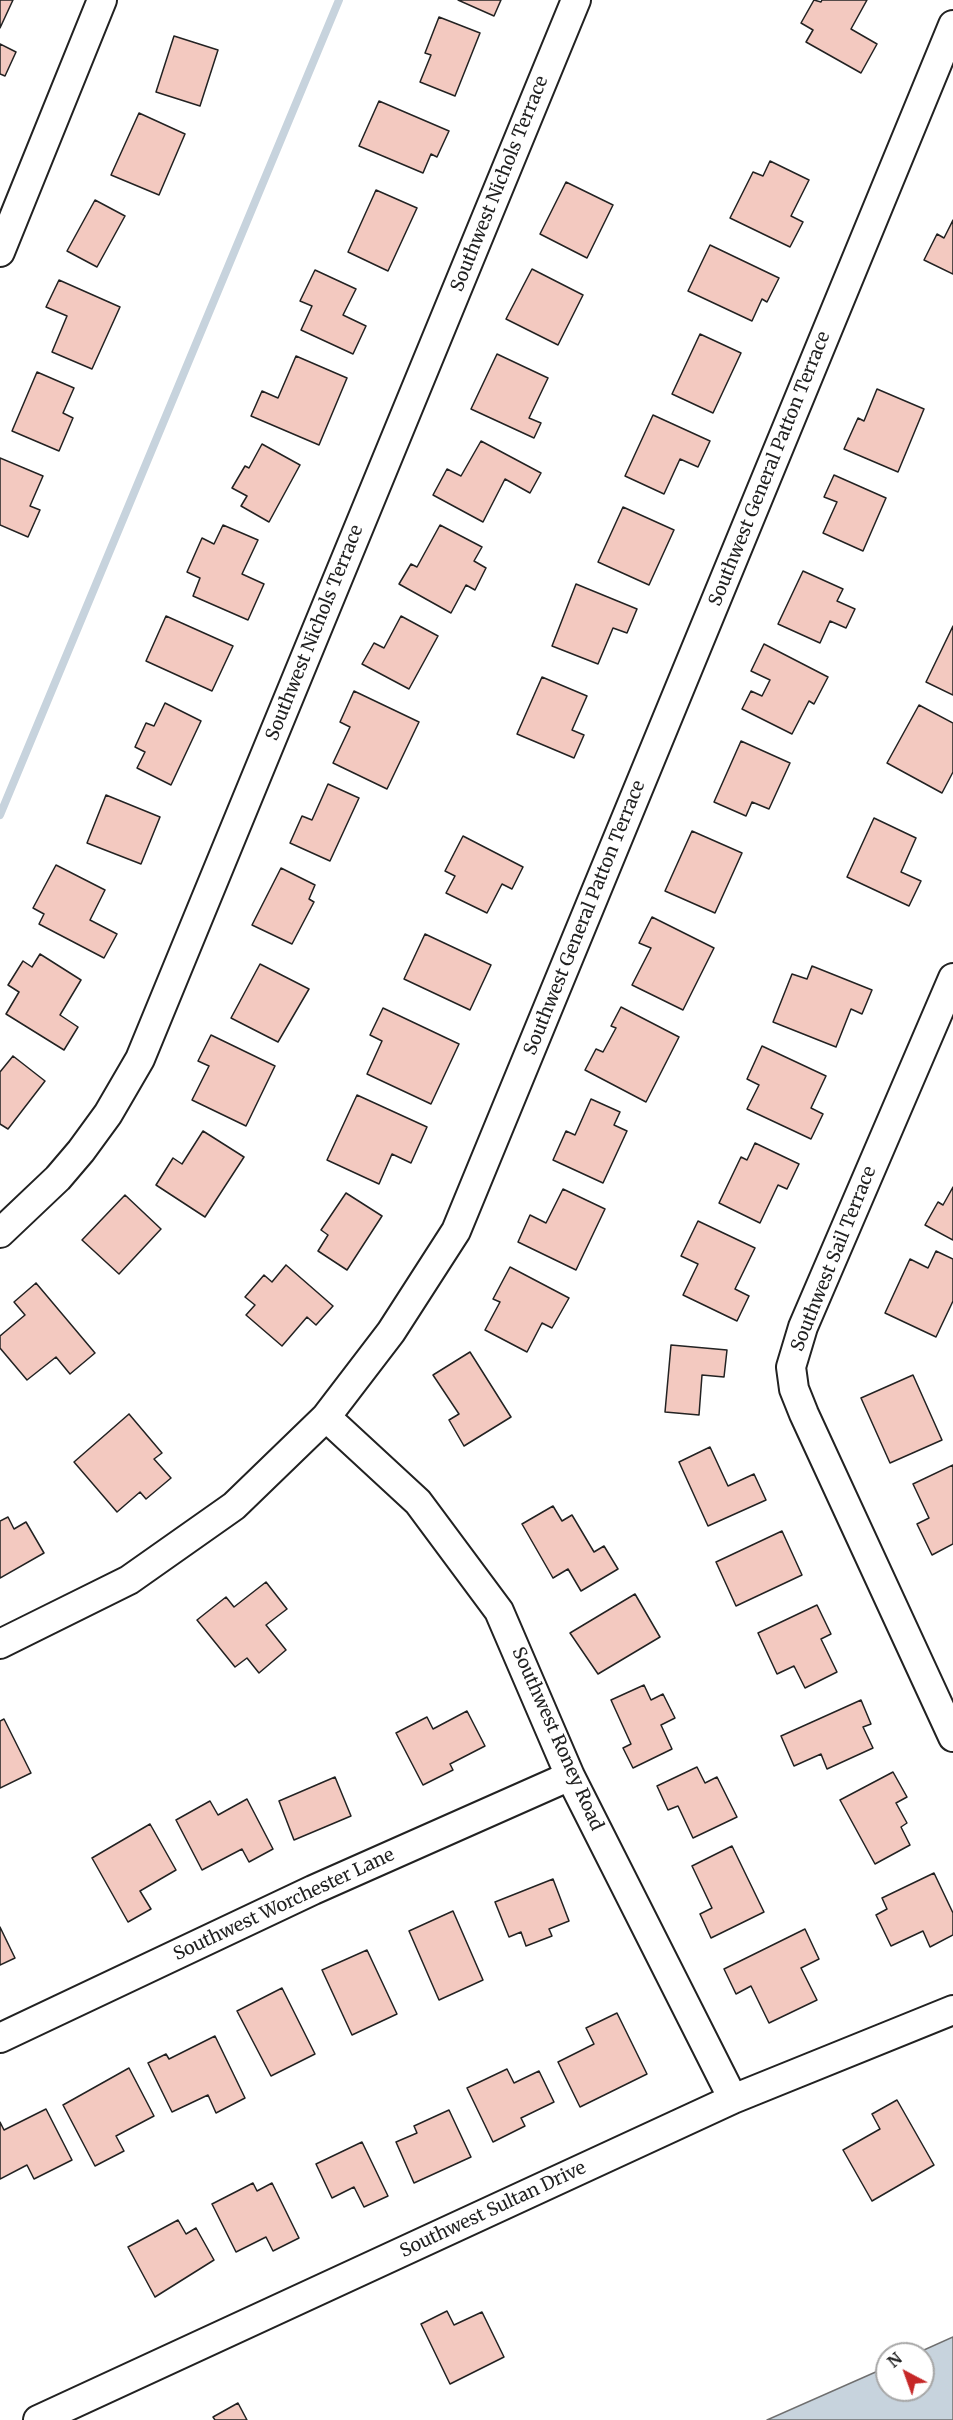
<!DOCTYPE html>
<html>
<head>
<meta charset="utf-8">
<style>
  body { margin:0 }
  #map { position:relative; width:953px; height:2420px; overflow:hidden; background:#fff; font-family:Merriweather,serif }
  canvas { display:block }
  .north { position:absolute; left:875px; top:2342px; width:60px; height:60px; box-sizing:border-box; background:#fff; border:2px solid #a7a7a7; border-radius:50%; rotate:319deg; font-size:16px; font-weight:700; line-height:24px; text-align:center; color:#222 }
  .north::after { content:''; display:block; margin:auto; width:21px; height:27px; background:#c62828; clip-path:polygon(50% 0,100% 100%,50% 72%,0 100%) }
</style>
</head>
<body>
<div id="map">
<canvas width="953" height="2420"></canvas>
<div class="north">N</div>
</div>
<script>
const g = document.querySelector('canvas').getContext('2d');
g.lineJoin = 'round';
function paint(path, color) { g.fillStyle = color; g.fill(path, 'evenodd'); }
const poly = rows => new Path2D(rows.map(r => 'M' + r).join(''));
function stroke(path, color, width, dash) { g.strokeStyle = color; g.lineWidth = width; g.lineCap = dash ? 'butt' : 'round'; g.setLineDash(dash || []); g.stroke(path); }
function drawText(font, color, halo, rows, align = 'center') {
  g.font = font + ' Merriweather,serif'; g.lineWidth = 4.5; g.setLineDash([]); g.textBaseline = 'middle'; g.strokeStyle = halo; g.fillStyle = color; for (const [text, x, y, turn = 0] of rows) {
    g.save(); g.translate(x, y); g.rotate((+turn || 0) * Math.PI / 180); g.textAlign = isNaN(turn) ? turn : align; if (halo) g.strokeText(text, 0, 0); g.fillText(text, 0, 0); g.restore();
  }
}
const water = poly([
  [953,2337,953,2420,767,2420,887,2367,887,2390,923,2390,923,2354,915,2354,953,2337]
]);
paint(water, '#c7d3dd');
stroke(water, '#6f6f6f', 1.5);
stroke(poly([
  [0,815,339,0]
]), '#c7d3dd', 8);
const building = poly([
  [0,0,13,0,0,28,0,0],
  [458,0,501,0,494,16,458,0],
  [814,0,821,2,822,0,867,0,851,29,877,44,861,73,806,42,813,30,801,23,814,0],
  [439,17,480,33,455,96,420,82,431,55,425,53,439,17],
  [174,36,218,50,200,106,156,92,174,36],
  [0,44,16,52,5,76,0,74,0,44],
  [379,101,449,131,437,157,431,154,423,173,359,146,379,101],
  [139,113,185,134,159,195,111,175,139,113],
  [770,161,809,180,791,216,803,222,790,247,730,218,753,172,763,176,770,161],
  [566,182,613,205,587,258,540,234,566,182],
  [376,190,417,208,388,271,348,252,376,190],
  [95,200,125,216,97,267,67,251,95,200],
  [953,220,953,274,924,260,937,234,944,238,953,220],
  [710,245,779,278,767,302,762,299,752,321,688,291,710,245],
  [532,269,583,295,558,345,506,319,532,269],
  [315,270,356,289,343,315,366,326,353,354,301,330,312,306,300,301,315,270],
  [59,280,120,307,92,369,52,352,67,316,46,307,59,280],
  [700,334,741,353,713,413,672,394,700,334],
  [497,354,548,378,529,418,541,423,534,438,471,409,497,354],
  [296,356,347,378,319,445,251,416,262,391,278,398,296,356],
  [37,372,74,388,63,413,73,418,59,451,12,431,37,372],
  [877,389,924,409,898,472,844,449,858,418,864,421,877,389],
  [653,415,710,441,698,467,680,459,664,494,625,476,653,415],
  [481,441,541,473,530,493,505,479,483,522,433,495,447,469,461,476,481,441],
  [262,444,300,465,269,522,241,506,247,496,232,488,245,466,249,468,262,444],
  [0,458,43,476,30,506,40,510,28,537,0,525,0,458],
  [834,475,886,498,863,551,823,533,837,502,824,497,834,475],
  [623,507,674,530,649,585,598,562,623,507],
  [223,525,258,540,242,574,264,584,248,620,193,596,200,578,187,572,202,538,214,544,223,525],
  [440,525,482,547,474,561,486,568,475,590,466,585,451,613,399,584,411,564,417,567,440,525],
  [803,571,843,589,837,601,855,609,846,628,830,621,820,643,778,624,803,571],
  [576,584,637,609,627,633,613,628,598,664,552,646,576,584],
  [166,616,233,646,212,691,146,661,166,616],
  [401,616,438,636,409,689,362,664,374,643,384,648,401,616],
  [953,626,953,695,926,682,953,626],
  [764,644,828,677,814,704,809,701,792,734,742,709,751,691,762,696,770,680,751,671,764,644],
  [542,677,587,696,572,730,584,735,574,758,517,734,542,677],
  [354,691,419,722,387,789,333,763,350,727,340,722,354,691],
  [165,703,201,721,171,785,137,768,145,752,135,747,146,723,154,726,165,703],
  [919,705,953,723,953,772,942,793,887,763,919,705],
  [741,741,790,763,769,809,752,802,746,816,714,802,741,741],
  [328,784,359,798,330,861,290,843,302,816,312,820,328,784],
  [106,795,160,817,141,864,87,843,106,795],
  [874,818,916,838,901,872,921,881,909,906,847,877,874,818],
  [692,831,742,853,715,913,665,891,692,831],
  [463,836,523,867,512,889,502,884,487,913,446,893,455,876,445,871,463,836],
  [56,865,105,890,90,920,117,934,104,958,39,924,44,914,33,908,56,865],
  [281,868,315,885,309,899,314,902,292,944,252,925,281,868],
  [652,917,714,948,683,1010,632,985,651,948,639,943,652,917],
  [425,934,491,965,470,1010,404,979,425,934],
  [40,954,81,980,60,1015,78,1027,64,1050,6,1014,19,992,8,985,23,961,32,967,40,954],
  [260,964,309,989,278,1042,231,1018,260,964],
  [812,966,872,990,862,1014,851,1009,836,1047,773,1022,792,974,807,979,812,966],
  [621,1007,679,1037,646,1102,585,1070,596,1049,603,1052,616,1028,611,1026,621,1007],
  [383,1008,459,1044,431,1104,367,1074,382,1041,370,1035,383,1008],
  [211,1035,275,1066,246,1126,192,1100,209,1066,198,1061,211,1035],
  [762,1046,826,1076,811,1108,823,1114,811,1139,747,1109,759,1085,747,1079,762,1046],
  [13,1056,45,1081,8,1129,0,1124,0,1072,13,1056],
  [357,1095,427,1127,411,1163,392,1154,379,1184,327,1160,357,1095],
  [591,1099,620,1112,614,1125,627,1131,603,1183,553,1160,566,1131,575,1135,591,1099],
  [203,1131,244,1157,205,1217,156,1185,173,1158,182,1164,203,1131],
  [755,1143,799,1164,787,1189,778,1185,760,1223,719,1203,741,1157,747,1160,755,1143],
  [953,1187,953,1240,925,1225,938,1202,943,1205,953,1187],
  [563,1189,605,1209,576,1270,518,1242,530,1215,546,1223,563,1189],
  [346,1193,382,1216,347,1270,318,1251,328,1235,321,1230,346,1193],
  [125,1195,161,1229,119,1274,82,1240,125,1195],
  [698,1221,755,1248,735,1289,749,1296,737,1321,683,1295,698,1264,681,1256,698,1221],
  [936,1251,953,1259,953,1301,936,1337,885,1313,910,1259,928,1268,936,1251],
  [286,1265,333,1306,316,1325,307,1317,282,1346,246,1315,255,1305,245,1297,264,1275,272,1282,286,1265],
  [510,1267,569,1298,552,1328,542,1323,527,1352,485,1330,500,1302,493,1299,510,1267],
  [36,1283,95,1353,70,1374,56,1357,27,1380,0,1348,0,1336,25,1315,14,1302,36,1283],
  [671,1345,727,1350,724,1377,702,1375,699,1415,665,1412,671,1345],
  [470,1352,511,1417,464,1446,449,1420,459,1414,433,1375,470,1352],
  [913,1375,942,1440,890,1463,861,1398,913,1375],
  [129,1414,162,1453,154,1459,171,1478,146,1499,140,1492,117,1512,74,1462,129,1414],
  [710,1447,728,1486,754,1474,766,1500,708,1526,679,1462,710,1447],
  [953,1465,953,1544,932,1555,917,1524,929,1518,913,1484,953,1465],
  [553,1506,562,1521,572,1515,594,1552,604,1546,618,1569,581,1591,568,1569,553,1578,522,1524,553,1506],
  [8,1517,14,1529,26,1522,44,1553,0,1578,0,1521,8,1517],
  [782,1531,802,1575,736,1606,716,1562,782,1531],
  [266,1582,287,1609,266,1625,286,1650,259,1673,247,1658,235,1667,197,1620,226,1597,234,1607,266,1582],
  [635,1594,660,1637,598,1674,570,1633,635,1594],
  [817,1605,831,1634,821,1639,837,1672,805,1688,794,1666,777,1674,758,1633,817,1605],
  [644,1685,651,1700,663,1694,675,1718,661,1725,672,1749,633,1768,623,1748,631,1744,611,1700,644,1685],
  [861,1700,871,1724,863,1727,873,1748,827,1769,821,1754,794,1766,781,1736,861,1700],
  [467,1711,485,1746,450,1764,453,1770,423,1785,396,1733,427,1717,433,1729,467,1711],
  [4,1719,31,1773,0,1788,0,1721,4,1719],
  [697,1767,705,1783,717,1777,737,1817,693,1838,678,1806,668,1810,657,1786,697,1767],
  [893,1772,907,1797,896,1803,907,1823,901,1827,910,1845,875,1864,840,1800,893,1772],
  [335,1777,351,1816,294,1840,279,1801,335,1777],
  [247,1799,273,1849,249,1862,242,1849,202,1870,176,1820,210,1801,218,1815,247,1799],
  [150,1824,176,1870,140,1891,151,1909,128,1922,92,1858,150,1824],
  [732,1846,764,1912,711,1938,700,1914,712,1908,692,1866,732,1846],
  [934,1873,953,1913,953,1935,930,1947,923,1931,891,1946,876,1915,887,1909,882,1898,934,1873],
  [553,1879,569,1921,549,1929,552,1936,526,1946,521,1932,509,1937,495,1902,553,1879],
  [453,1911,483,1980,439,2000,409,1931,453,1911],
  [0,1927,15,1958,0,1965,0,1927],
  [805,1929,819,1959,801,1968,817,2000,769,2023,751,1986,736,1994,724,1969,805,1929],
  [367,1950,397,2014,352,2035,322,1970,367,1950],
  [282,1988,315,2054,271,2076,237,2011,282,1988],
  [617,2013,647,2074,580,2107,558,2062,594,2044,586,2028,617,2013],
  [215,2036,245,2098,216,2113,208,2095,172,2112,148,2063,166,2054,169,2059,215,2036],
  [129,2068,154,2116,116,2136,124,2151,95,2166,63,2105,129,2068],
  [507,2069,514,2083,539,2071,554,2102,521,2118,525,2126,493,2142,467,2088,507,2069],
  [897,2100,934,2165,872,2201,843,2150,880,2129,872,2114,897,2100],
  [46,2109,72,2160,34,2179,27,2165,0,2179,0,2122,4,2130,46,2109],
  [449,2110,471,2157,414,2183,396,2142,417,2133,414,2126,449,2110],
  [362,2142,388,2196,364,2207,354,2187,332,2198,316,2164,362,2142],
  [253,2183,257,2191,272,2183,299,2238,273,2251,266,2237,236,2252,212,2204,253,2183],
  [178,2220,186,2234,196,2228,214,2260,155,2297,128,2247,178,2220],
  [447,2311,454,2325,482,2312,504,2357,450,2384,421,2324,447,2311],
  [238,2403,247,2420,215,2420,213,2417,238,2403]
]);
paint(building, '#f3c9c0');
stroke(building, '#222', 1.5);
const minor = poly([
  [0,252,102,0],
  [953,978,803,1327,791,1367,794,1389,804,1414,953,1737],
  [0,1233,58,1178,81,1151,108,1114,140,1059,576,0],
  [326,1417,418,1502,499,1611,570,1776,733,2099],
  [0,1644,129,1580,234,1506,326,1417,391,1332,456,1231,953,25],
  [0,2038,313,1890,570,1776],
  [38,2420,733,2099,953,2010]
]);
stroke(minor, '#222', 32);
stroke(minor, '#fff', 28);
drawText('18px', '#222', '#fff', [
  ["Southwest Nichols Terrace",500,184,-68],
  ["Southwest General Patton Terrace",770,469,-68],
  ["Southwest Nichols Terrace",315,633,-68],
  ["Southwest General Patton Terrace",585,918,-68],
  ["Southwest Sail Terrace",834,1259,-68],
  ["Southwest Roney Road",557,1739,66],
  ["Southwest Worchester Lane",284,1905,-25],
  ["Southwest Sultan Drive",493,2210,-25]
]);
</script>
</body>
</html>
